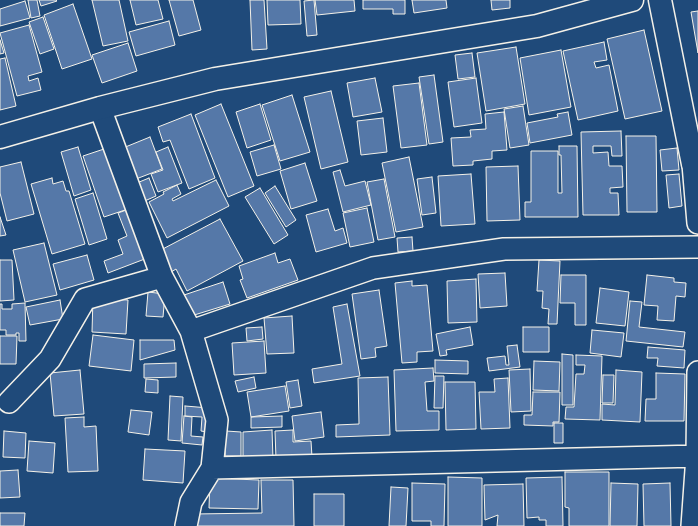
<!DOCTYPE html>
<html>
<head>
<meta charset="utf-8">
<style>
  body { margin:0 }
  canvas { display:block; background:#1f4a7a }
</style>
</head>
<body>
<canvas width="698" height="526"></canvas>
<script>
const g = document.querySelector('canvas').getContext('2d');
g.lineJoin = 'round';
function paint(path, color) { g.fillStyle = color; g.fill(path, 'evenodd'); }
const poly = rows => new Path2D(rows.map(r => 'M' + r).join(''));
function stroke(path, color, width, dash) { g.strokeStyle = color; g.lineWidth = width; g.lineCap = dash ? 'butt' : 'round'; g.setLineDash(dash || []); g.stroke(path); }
const building = poly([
  [28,0,37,0,40,16,31,18,28,0],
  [39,0,56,0,57,1,41,6,39,0],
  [92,0,119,0,128,41,103,46,92,0],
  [130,0,158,0,163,19,136,25,130,0],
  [169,0,193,0,201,30,179,36,169,0],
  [250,0,264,0,267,49,252,50,250,0],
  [267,0,300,0,301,24,268,25,267,0],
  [314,0,317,35,307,36,304,1,314,0],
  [315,0,354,0,355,11,317,15,315,0],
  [363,0,405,0,405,14,393,14,393,9,363,9,363,0],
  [412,0,446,0,447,8,414,13,412,0],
  [491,0,510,0,510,8,492,10,491,0],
  [25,1,30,18,0,26,0,9,25,1],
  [73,4,92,59,62,69,44,15,73,4],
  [698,11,698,53,691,12,698,11],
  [43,17,54,49,40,54,29,22,43,17],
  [169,21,175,45,136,56,129,32,169,21],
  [29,25,42,72,28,76,29,81,38,78,41,90,17,96,0,33,29,25],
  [644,30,662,111,625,119,607,39,644,30],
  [0,40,4,53,0,54,0,40],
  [604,42,607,60,594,62,596,68,609,65,618,111,578,120,563,51,604,42],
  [128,43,137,71,102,83,92,55,128,43],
  [516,47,525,104,486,111,477,53,516,47],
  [561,50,571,107,529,115,520,58,561,50],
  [472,53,475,77,458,79,455,55,472,53],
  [5,58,16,106,0,110,0,59,5,58],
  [434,75,443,142,429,144,419,77,434,75],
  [375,78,382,112,353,117,347,83,375,78],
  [476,78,482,123,454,127,448,82,476,78],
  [419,83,427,145,401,148,393,86,419,83],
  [331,91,348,162,321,169,304,97,331,91],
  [292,95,310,152,280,161,262,105,292,95],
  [221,104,254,186,228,197,195,115,221,104],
  [260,104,271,140,247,148,236,112,260,104],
  [523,106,529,145,510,148,504,109,523,106],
  [504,112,507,150,492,151,492,159,473,161,473,165,453,166,451,138,471,137,470,130,486,129,485,114,504,112],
  [568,112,572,135,530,143,527,123,558,117,557,114,568,112],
  [191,114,215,178,189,189,170,140,163,142,158,127,191,114],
  [383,118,387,152,361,155,357,121,383,118],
  [621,131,622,156,612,156,611,146,593,146,593,153,608,152,609,166,622,166,623,187,610,188,610,193,618,193,619,215,583,215,581,132,621,131],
  [626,136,656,136,657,212,627,212,626,136],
  [150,137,162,169,136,179,123,148,150,137],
  [274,145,281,169,257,176,250,152,274,145],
  [113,146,134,207,104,217,83,156,113,146],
  [559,146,577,146,578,217,525,217,525,202,531,202,531,151,558,151,558,193,562,193,561,155,559,155,559,146],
  [78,147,91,190,74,196,61,152,78,147],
  [168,147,182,183,158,192,151,174,163,170,156,152,168,147],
  [677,148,679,170,662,171,660,150,677,148],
  [409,157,423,227,396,232,382,163,409,157],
  [21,162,34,214,7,221,0,193,0,167,21,162],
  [305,163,317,201,291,209,280,171,305,163],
  [518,166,520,220,487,221,486,167,518,166],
  [340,170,345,186,365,181,371,205,343,212,333,172,340,170],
  [471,174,475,224,441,226,438,176,471,174],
  [679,174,682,206,669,208,666,175,679,174],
  [432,177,436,213,422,215,417,179,432,177],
  [52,178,53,184,63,181,66,191,69,191,85,244,52,254,31,184,52,178],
  [149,178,156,196,140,203,132,185,149,178],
  [384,179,395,237,378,240,367,182,384,179],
  [216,180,229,206,167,238,149,202,164,194,163,192,177,185,181,194,172,199,173,201,216,180],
  [275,186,296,220,286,227,265,193,275,186],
  [260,188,288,235,274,244,245,197,260,188],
  [93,193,107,239,89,245,75,199,93,193],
  [132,208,150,257,108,273,104,261,123,254,118,240,127,236,118,213,132,208],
  [367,208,374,242,350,247,343,213,367,208],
  [328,209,335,231,343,228,347,243,316,252,306,215,328,209],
  [0,217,6,235,0,236,0,217],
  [220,219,243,261,187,291,176,269,168,274,157,252,220,219],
  [412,237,413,251,398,252,397,238,412,237],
  [44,243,57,295,25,302,13,250,44,243],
  [275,253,278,263,290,259,298,280,247,298,240,280,243,279,239,266,275,253],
  [87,255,94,280,60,290,53,264,87,255],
  [0,260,12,260,14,300,0,301,0,260],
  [539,260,560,261,557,324,548,324,549,309,542,308,543,291,537,291,539,260],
  [505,273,507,306,480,308,478,274,505,273],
  [561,275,586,275,586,325,575,325,575,303,560,303,561,275],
  [647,275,674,278,674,282,686,283,685,297,676,296,674,321,657,320,658,306,644,305,647,275],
  [476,279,477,322,448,323,447,281,476,279],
  [412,281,412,286,427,285,433,351,417,352,417,362,402,363,395,283,412,281],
  [223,282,230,304,191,316,184,295,223,282],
  [600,288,629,292,625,326,596,323,600,288],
  [379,290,387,346,375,348,376,357,361,359,352,294,379,290],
  [148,292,165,294,163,317,146,316,148,292],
  [93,298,128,300,126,334,92,332,93,298],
  [60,300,63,319,30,325,26,307,60,300],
  [630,301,642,302,639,327,685,332,683,347,626,341,630,301],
  [25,303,26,341,19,341,19,333,16,333,16,335,6,335,6,330,0,330,0,304,2,304,2,309,12,309,12,304,25,303],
  [347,304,360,376,314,383,312,369,342,364,333,307,347,304],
  [292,316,294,353,267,354,264,318,292,316],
  [262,327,263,339,247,341,246,328,262,327],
  [470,327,473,345,446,350,447,355,440,356,436,334,470,327],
  [523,327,549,327,549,352,523,352,523,327],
  [592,330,624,333,621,357,590,353,592,330],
  [93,335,134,340,131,371,89,366,93,335],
  [0,336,17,336,16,364,0,364,0,336],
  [140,340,174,340,175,350,140,360,140,340],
  [264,341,266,373,234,375,232,343,264,341],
  [517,345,520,367,489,371,487,358,505,356,506,365,509,365,507,346,517,345],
  [648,347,685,350,684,368,657,366,658,358,647,358,648,347],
  [562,354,573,355,573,405,562,405,562,354],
  [576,355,602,356,600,420,565,419,566,407,574,407,576,374,584,374,585,365,576,365,576,355],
  [435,360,468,361,468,374,435,373,435,360],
  [534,361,560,362,559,391,533,390,534,361],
  [176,363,176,377,144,378,144,364,176,363],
  [433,368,434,381,425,382,427,411,439,411,439,430,396,431,394,370,433,368],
  [530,369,531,411,511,412,509,370,530,369],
  [80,370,84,414,54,416,50,373,80,370],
  [616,370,642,372,640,422,602,420,602,404,615,405,616,370],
  [656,373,685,374,684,421,645,421,646,399,656,399,656,373],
  [603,375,614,375,613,403,602,403,603,375],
  [435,376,444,376,443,408,434,408,435,376],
  [254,377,256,388,238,392,235,381,254,377],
  [388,377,390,435,336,437,336,425,359,424,358,378,388,377],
  [508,378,510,428,481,429,479,392,495,392,494,379,508,378],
  [146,379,158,380,158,393,145,392,146,379],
  [298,380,302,406,290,408,286,382,298,380],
  [445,382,475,382,476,429,446,430,445,382],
  [285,386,289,411,251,417,247,392,285,386],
  [533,392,560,392,559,422,553,422,553,426,524,425,524,415,532,415,533,392],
  [170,396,183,397,181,441,168,440,170,396],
  [185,406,209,408,207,432,201,431,202,417,185,416,185,406],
  [131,410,152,412,149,435,128,432,131,410],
  [321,412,324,437,295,441,292,416,321,412],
  [184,416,192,417,191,436,203,437,202,445,182,443,184,416],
  [282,416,282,427,251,428,251,417,282,416],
  [84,417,84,427,96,426,98,471,68,472,65,418,84,417],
  [554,423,563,423,563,443,554,443,554,423],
  [272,430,273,459,243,460,243,432,272,430],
  [293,430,293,442,311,441,312,457,276,459,275,431,293,430],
  [4,431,26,433,25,458,3,457,4,431],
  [226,431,241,432,241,456,225,456,226,431],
  [29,441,55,443,53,473,27,471,29,441],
  [145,449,185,451,183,483,143,480,145,449],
  [18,470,20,497,0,498,0,471,18,470],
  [565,472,609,472,609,526,569,526,569,508,565,507,565,472],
  [448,477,482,478,482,526,448,526,448,477],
  [562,477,563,526,546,526,546,520,539,520,539,517,527,518,526,478,562,477],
  [210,478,259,480,258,509,209,508,210,478],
  [261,480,293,480,294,526,194,526,194,514,262,513,261,480],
  [412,483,445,484,444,526,431,526,431,521,412,521,412,483],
  [611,483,638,484,637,526,610,526,611,483],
  [670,483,671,526,644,526,643,484,670,483],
  [523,484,524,526,497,526,498,515,485,520,484,485,523,484],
  [391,487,408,488,406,526,389,526,391,487],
  [314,494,344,494,344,526,314,526,314,494],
  [0,513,25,513,24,526,0,526,0,513]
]);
paint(building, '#5578a8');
stroke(building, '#f4f1e8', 1);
const minor = poly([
  [100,108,162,277,191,331,373,268,504,249,698,247],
  [693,164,698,223],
  [9,402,50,359,85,299,162,277],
  [212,468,698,456],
  [186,526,191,502,212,468,217,420,191,331],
  [692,526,697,456,698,372]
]);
const tertiary = poly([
  [660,0,693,164,698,164],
  [0,137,100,108,215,79,537,26,632,0]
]);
stroke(minor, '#f4f1e8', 24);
stroke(tertiary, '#f4f1e8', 25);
stroke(minor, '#1f4a7a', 21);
stroke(tertiary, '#1f4a7a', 22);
</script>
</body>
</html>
